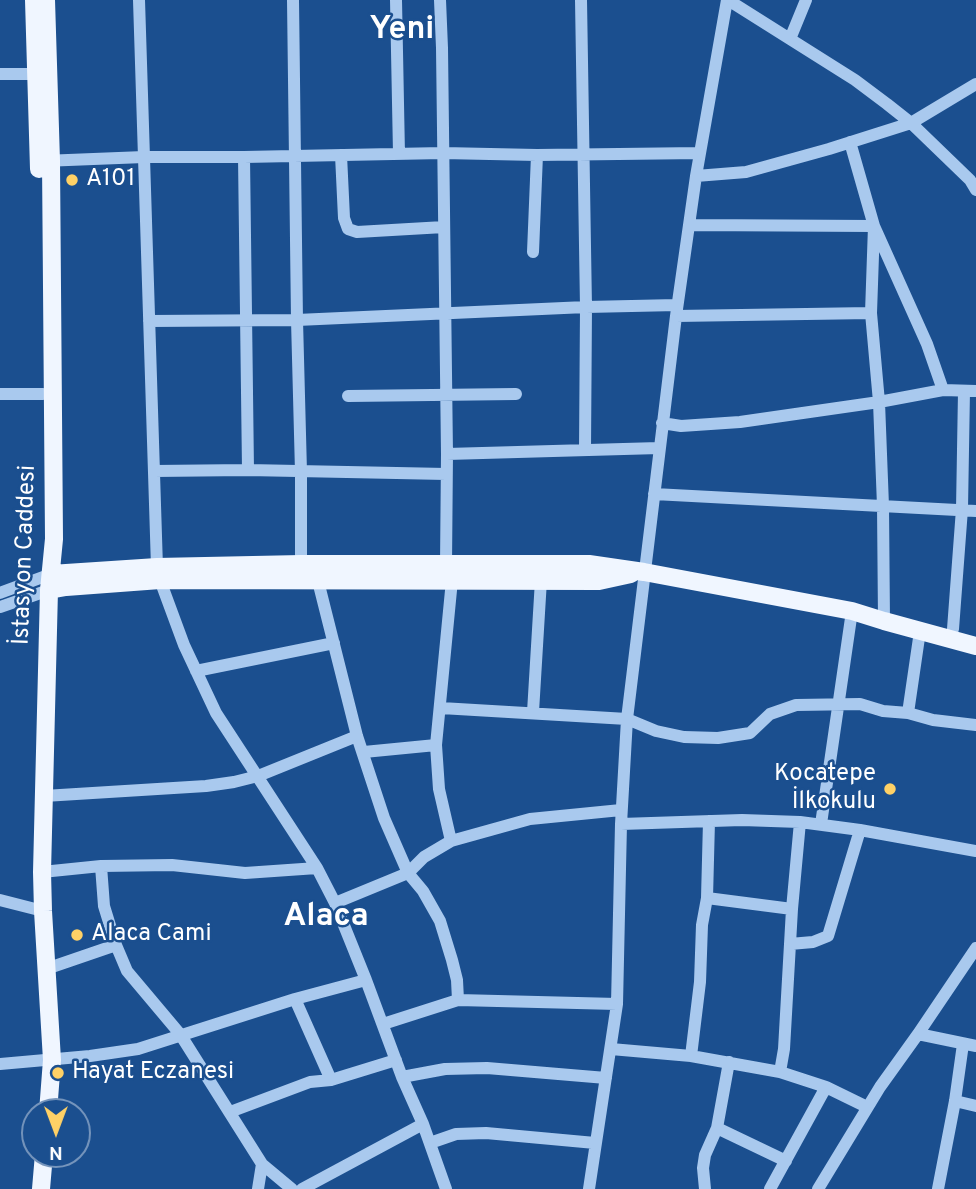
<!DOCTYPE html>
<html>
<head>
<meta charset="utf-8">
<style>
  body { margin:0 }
  #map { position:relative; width:976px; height:1189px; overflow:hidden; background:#1b4f8f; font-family:Overpass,sans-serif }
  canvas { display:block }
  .north { position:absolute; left:21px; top:1098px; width:70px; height:70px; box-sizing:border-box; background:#1b4f8f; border:2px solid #7695bc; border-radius:50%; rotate:180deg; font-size:19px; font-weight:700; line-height:28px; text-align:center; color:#fff }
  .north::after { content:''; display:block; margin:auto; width:24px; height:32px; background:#ffd166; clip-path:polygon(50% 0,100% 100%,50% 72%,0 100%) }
</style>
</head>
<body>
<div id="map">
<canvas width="976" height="1189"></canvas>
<div class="north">N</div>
</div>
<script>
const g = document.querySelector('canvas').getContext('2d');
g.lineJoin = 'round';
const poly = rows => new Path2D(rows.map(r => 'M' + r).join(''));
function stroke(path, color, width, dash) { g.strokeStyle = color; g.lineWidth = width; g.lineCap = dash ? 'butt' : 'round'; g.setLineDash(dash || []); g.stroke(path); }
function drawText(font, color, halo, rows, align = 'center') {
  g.font = font + ' Overpass,sans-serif'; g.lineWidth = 5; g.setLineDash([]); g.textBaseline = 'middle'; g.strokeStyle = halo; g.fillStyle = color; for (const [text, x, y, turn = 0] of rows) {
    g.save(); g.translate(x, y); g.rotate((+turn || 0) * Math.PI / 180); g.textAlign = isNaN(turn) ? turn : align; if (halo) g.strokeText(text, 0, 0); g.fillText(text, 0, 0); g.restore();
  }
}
stroke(poly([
  [139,0,157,567,160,580,184,645,216,713,317,868,335,903,366,980,402,1077,423,1124,446,1189],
  [293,0,297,320,301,472,301,570],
  [396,0,399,154],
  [440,0,442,48,447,454,446,565,452,580,436,745,439,789,451,841],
  [581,0,586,307,585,450],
  [728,0,855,80,887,104,911,123,970,180,976,190],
  [790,39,806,0],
  [0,74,36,74],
  [850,142,874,226,871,313,879,402,883,506,884,621],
  [341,155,344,218,348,229,357,232,444,227],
  [244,157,248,470],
  [43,161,144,157,244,157,443,153,537,155,700,153],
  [696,176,746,172,829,149,911,123,976,84],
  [689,225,874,226,927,344,943,390],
  [533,252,537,155],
  [676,316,871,313],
  [149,321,297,320,586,307,677,305],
  [0,394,43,394],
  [348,396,516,394],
  [662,423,681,426,740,422,879,402,943,390,976,391],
  [447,454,659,448],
  [154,471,248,470,446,474],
  [654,494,976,511],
  [318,581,357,736,384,818,408,873,423,891,440,921,452,960,457,980,458,1000],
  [0,593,51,574],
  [0,607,49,590],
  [953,629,962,509,964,391],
  [196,671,334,643],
  [441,708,627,719,656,731,684,737,718,738,750,733,770,714,796,705,860,704,883,711,908,713,933,720,976,725],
  [533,712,541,580],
  [908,713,920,631],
  [364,752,436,745],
  [44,796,206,786,234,782,258,776,357,736],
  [621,824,742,820,800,822,860,830,976,851],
  [821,824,852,611],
  [101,866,104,906,116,945,127,971,180,1034,262,1164,292,1189],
  [42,872,101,866,172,865,245,873,317,868],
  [707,898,792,909],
  [0,900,43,911],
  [335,903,408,873,424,857,451,841,530,819,621,810],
  [790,944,813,942,828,936,860,830],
  [46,969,116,945],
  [295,999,331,1080],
  [383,1024,458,1000,617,1004],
  [918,1034,976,1046],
  [611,1049,691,1056,780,1072,826,1087,867,1107],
  [691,1056,700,982,702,925,707,898,709,821],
  [0,1064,90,1056,138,1049,295,999,366,980],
  [780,1072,784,1049,792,909,800,822],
  [402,1077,445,1069,487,1068,606,1078],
  [955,1101,976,1106],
  [230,1112,310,1082,331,1080,396,1060],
  [717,1128,786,1161],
  [430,1143,456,1134,486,1133,595,1143],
  [258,1189,262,1164],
  [302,1189,423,1124],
  [589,1189,617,1004,621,824,627,719,676,316,696,176,727,0],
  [705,1189,703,1168,705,1155,717,1128,729,1062],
  [770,1189,826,1087],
  [818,1189,880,1087,918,1034,976,948],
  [938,1189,955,1101,963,1044]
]), '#a9c9ee', 12);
stroke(poly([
  [34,0,39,169],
  [46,0,51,161,54,539,49,590,42,872,43,911,52,1060,48,1112],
  [51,574,157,567,301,564,589,564,644,572,852,611,884,621,976,646],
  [49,590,66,587,160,580,599,581,631,574],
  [41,1189,44,1154]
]), '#f0f6ff', 18);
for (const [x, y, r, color] of [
  [72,180,7,"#ffd166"],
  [890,789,7,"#ffd166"],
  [77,935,7,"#ffd166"],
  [58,1073,7,"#ffd166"]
]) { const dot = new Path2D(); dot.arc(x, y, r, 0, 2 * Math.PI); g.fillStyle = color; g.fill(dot); stroke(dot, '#1b4f8f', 2.5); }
drawText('24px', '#fff', '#1b4f8f', [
  ["A101",86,180],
  ["Kocatepe",876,775,"right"],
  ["İlkokulu",876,803,"right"],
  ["Alaca Cami",91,935],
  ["Hayat Eczanesi",72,1073]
], 'left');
drawText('24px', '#fff', '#1b4f8f', [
  ["İstasyon Caddesi",26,555,-88]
]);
drawText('bold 32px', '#fff', '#1b4f8f', [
  ["Yeni",402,32],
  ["Alaca",326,919]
]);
</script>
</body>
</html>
